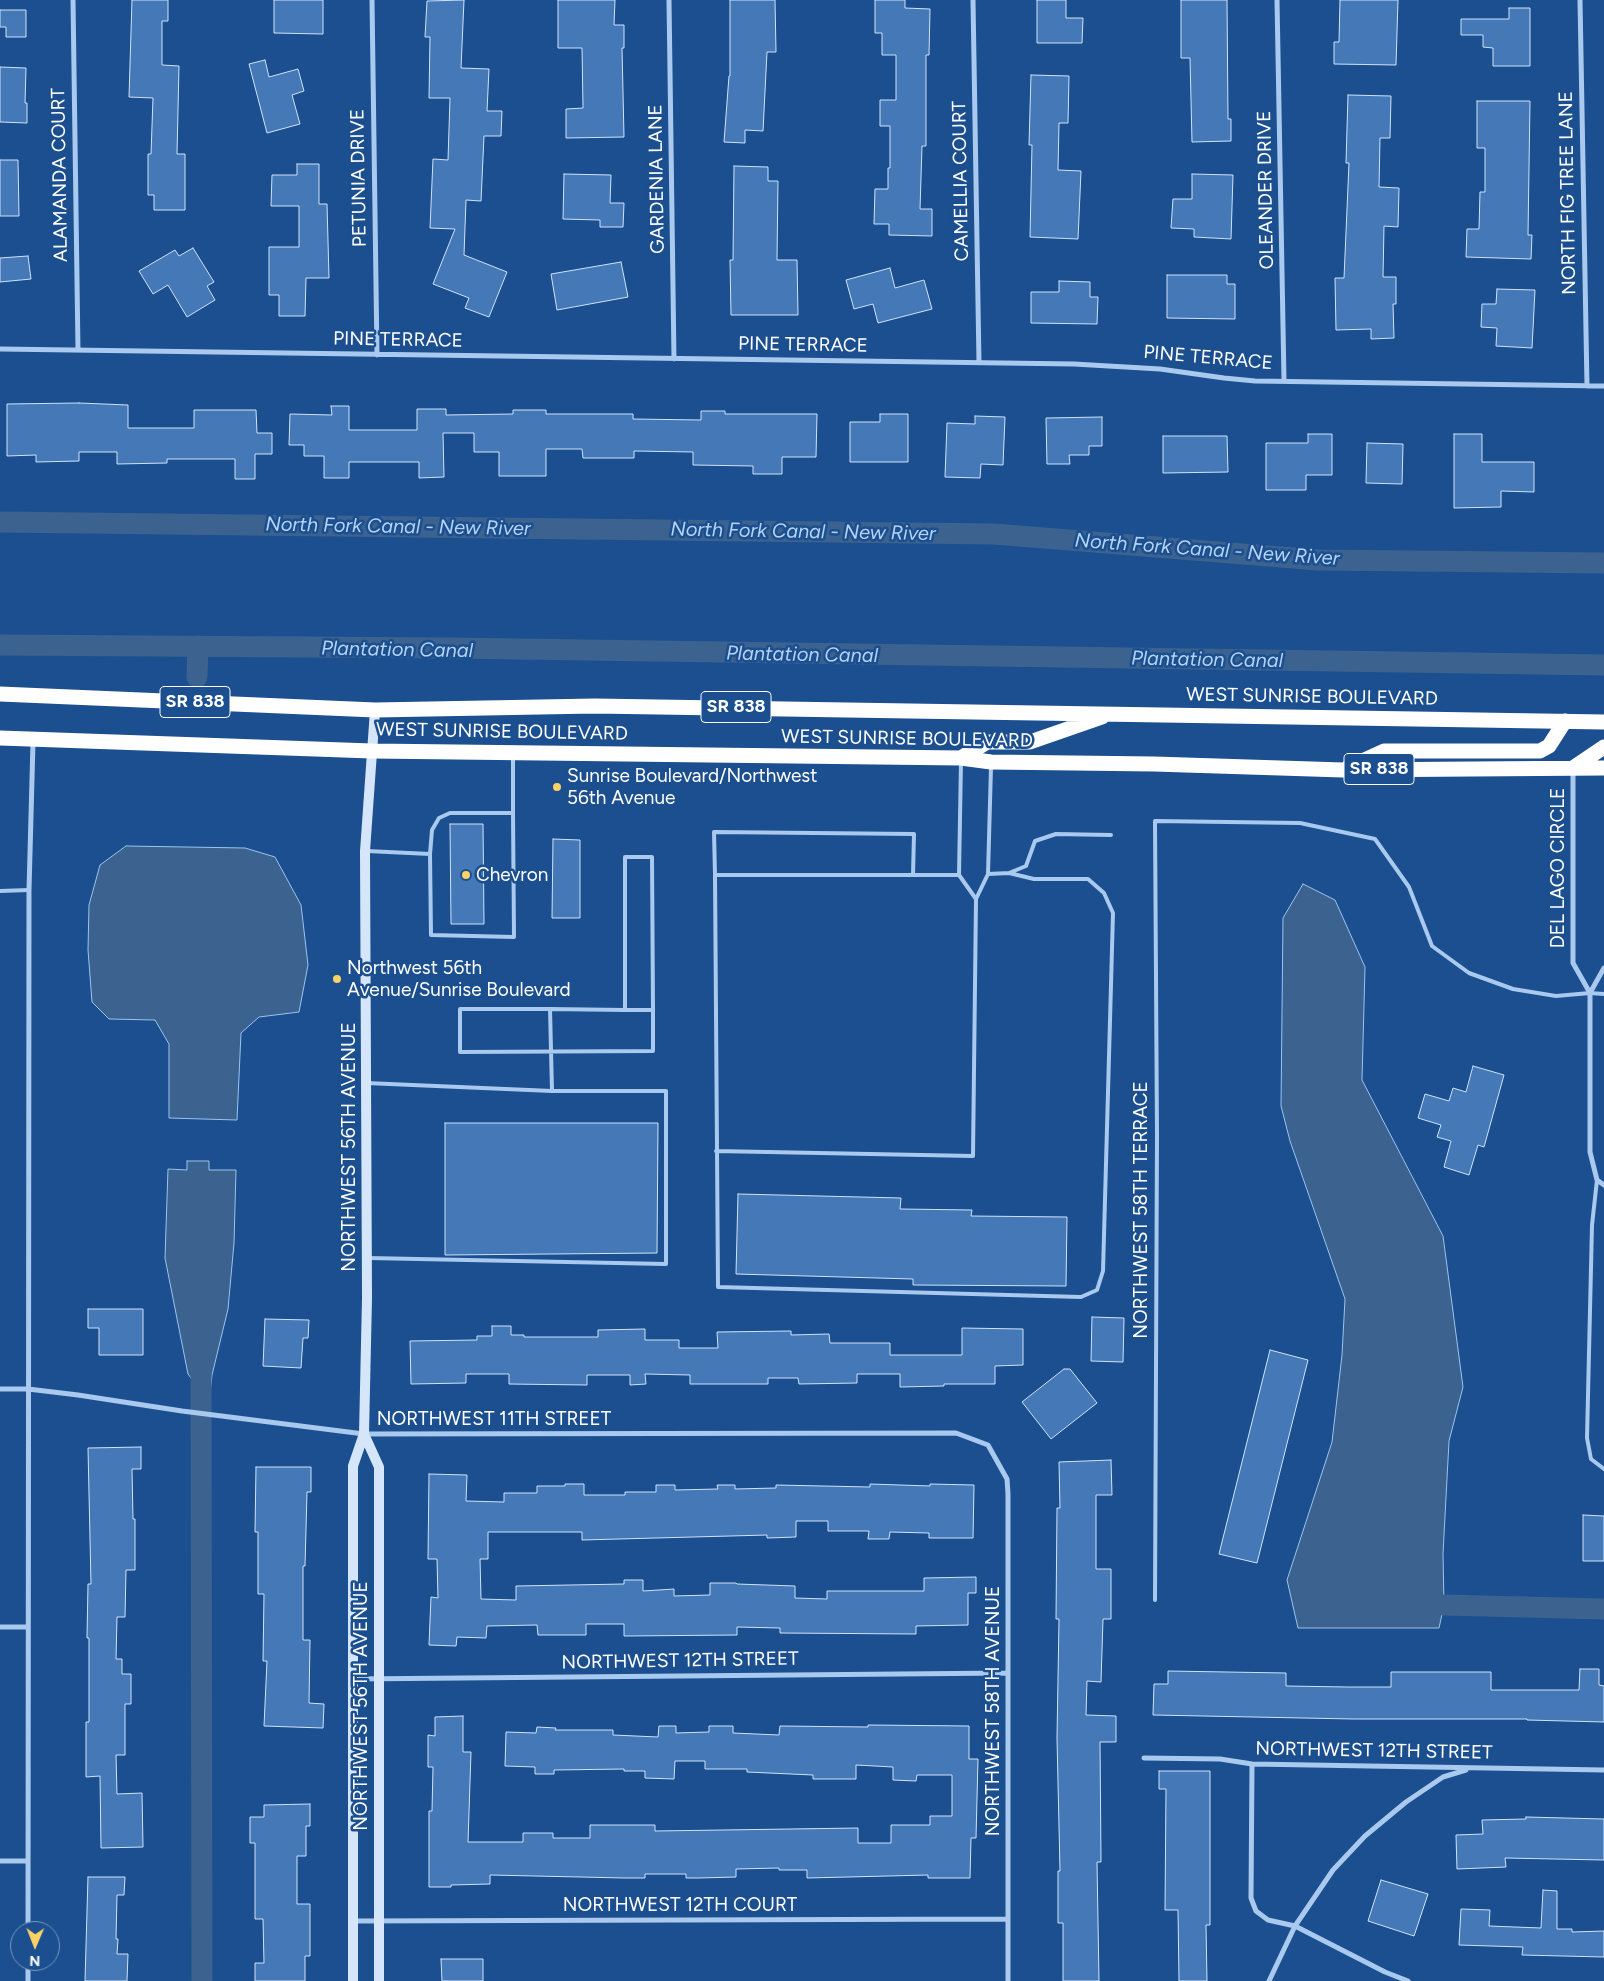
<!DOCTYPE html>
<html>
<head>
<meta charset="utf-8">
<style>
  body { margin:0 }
  #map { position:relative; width:1604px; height:1981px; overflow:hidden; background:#1b4f8f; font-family:Figtree,sans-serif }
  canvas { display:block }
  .north { position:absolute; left:10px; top:1921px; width:50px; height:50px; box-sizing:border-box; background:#1b4f8f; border:1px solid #7695bc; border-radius:50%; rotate:181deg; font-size:14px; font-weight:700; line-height:20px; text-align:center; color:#fff }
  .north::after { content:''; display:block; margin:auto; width:18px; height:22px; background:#ffd166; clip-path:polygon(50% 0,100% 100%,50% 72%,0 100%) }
</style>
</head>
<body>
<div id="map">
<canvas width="1604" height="1981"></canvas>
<div class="north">N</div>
</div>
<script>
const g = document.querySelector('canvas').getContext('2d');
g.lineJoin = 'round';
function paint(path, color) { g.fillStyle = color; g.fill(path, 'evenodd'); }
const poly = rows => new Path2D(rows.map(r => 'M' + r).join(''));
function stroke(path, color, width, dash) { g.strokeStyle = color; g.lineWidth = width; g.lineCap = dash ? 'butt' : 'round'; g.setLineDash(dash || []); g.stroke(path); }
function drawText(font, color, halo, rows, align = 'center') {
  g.font = font + ' Figtree,sans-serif'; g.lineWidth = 5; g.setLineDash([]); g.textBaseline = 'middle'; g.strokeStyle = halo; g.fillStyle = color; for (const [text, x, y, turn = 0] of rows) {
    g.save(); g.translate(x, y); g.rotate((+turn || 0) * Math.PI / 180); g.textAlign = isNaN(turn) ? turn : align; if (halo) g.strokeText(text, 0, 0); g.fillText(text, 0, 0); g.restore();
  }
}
const water = poly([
  [126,846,245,848,275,857,301,905,308,965,299,1012,259,1017,241,1033,237,1120,169,1118,169,1044,155,1020,109,1019,92,1002,88,950,89,905,100,865,126,846],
  [1303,884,1335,900,1365,967,1362,1080,1443,1236,1463,1387,1449,1441,1443,1554,1444,1605,1439,1628,1298,1628,1287,1580,1332,1442,1342,1355,1345,1299,1290,1141,1281,1106,1283,918,1303,884],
  [187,1161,209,1161,209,1170,236,1170,234,1243,228,1309,212,1375,210,1394,205,1399,198,1398,194,1393,194,1382,188,1374,165,1258,168,1169,187,1170,187,1161]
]);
paint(water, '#3c6290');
stroke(water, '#9cc4f0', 1);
stroke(poly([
  [0,522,994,534,1318,560,1604,563],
  [0,645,451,648,1604,665],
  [197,677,198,646],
  [201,1371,202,1981],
  [1444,1605,1604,1609]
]), '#3c6290', 21);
const building = poly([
  [132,0,168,0,168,21,162,21,162,65,179,66,177,154,185,154,185,210,154,210,154,195,148,195,148,154,151,154,153,98,129,97,132,0],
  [274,0,323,0,323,34,274,33,274,0],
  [464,0,461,68,489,69,487,111,502,111,501,136,484,136,481,201,466,200,464,255,507,272,489,317,465,308,469,298,433,284,455,229,430,228,433,159,448,160,450,98,429,98,430,37,425,37,427,1,464,0],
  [558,0,615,0,614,25,624,25,624,48,622,48,624,137,566,138,566,109,583,108,582,48,558,48,558,0],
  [730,0,775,0,776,52,767,52,763,131,745,130,745,143,724,142,729,76,730,76,730,0],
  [875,0,905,0,905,8,930,9,929,55,926,55,926,146,922,146,920,209,932,209,932,236,889,235,889,224,874,224,875,189,888,189,888,168,890,168,890,126,880,126,880,100,896,100,896,55,882,55,882,33,875,33,875,0],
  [1037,0,1066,0,1066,18,1083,18,1082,43,1037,43,1037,0],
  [1181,0,1227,0,1228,119,1231,119,1231,141,1192,142,1190,58,1181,58,1181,0],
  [1340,0,1398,0,1396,65,1334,64,1334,42,1339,42,1340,0],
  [1509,8,1530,8,1530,66,1493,66,1493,48,1483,47,1483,35,1461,35,1461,19,1509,19,1509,8],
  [0,10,26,10,26,37,6,37,6,27,0,27,0,10],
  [265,60,269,77,298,69,304,91,292,95,300,124,267,133,249,64,265,60],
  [0,67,26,68,25,103,27,103,27,123,0,122,0,67],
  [1031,75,1069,76,1068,123,1059,123,1058,170,1081,171,1078,239,1030,237,1032,145,1029,145,1031,75],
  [1348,95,1391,96,1390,138,1380,138,1379,187,1399,188,1398,227,1384,226,1383,277,1396,277,1396,304,1393,304,1394,338,1371,339,1371,329,1336,330,1335,278,1344,278,1349,163,1346,163,1348,95],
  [1477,101,1530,101,1528,235,1532,235,1531,259,1466,257,1467,229,1479,229,1480,192,1485,192,1485,148,1477,148,1477,101],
  [0,160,18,160,19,216,0,216,0,160],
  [297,164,319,164,319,204,327,204,329,278,306,278,305,316,279,316,279,295,269,295,269,247,299,247,299,206,271,206,272,175,297,175,297,164],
  [734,166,768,167,768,181,778,181,777,260,797,260,798,315,731,315,730,260,733,260,734,166],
  [564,174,611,175,610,203,624,203,623,227,600,227,600,220,563,219,564,174],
  [1192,174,1233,175,1231,239,1194,237,1194,229,1171,228,1173,199,1192,199,1192,174],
  [193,248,214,282,207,286,215,300,187,317,168,285,153,294,139,271,175,250,179,256,193,248],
  [28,256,31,279,0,282,0,258,28,256],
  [621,262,628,297,557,310,551,274,621,262],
  [890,268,895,288,924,280,932,309,878,323,873,304,854,309,846,280,890,268],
  [1167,275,1227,275,1227,284,1235,284,1235,319,1167,318,1167,275],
  [1059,281,1090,282,1090,297,1098,297,1097,324,1031,323,1031,292,1059,292,1059,281],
  [1497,289,1535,290,1532,348,1496,346,1497,328,1481,327,1482,304,1496,304,1497,289],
  [79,403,128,405,128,428,194,428,194,410,256,410,257,433,272,433,272,454,255,454,255,479,235,479,235,459,167,459,167,463,117,464,117,452,79,452,79,461,36,462,36,455,7,456,7,404,79,403],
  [331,406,349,406,349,430,417,430,417,409,446,409,446,415,513,414,513,410,546,410,546,414,633,414,633,419,701,420,701,411,725,411,725,414,817,414,816,457,782,457,782,474,753,474,753,466,693,465,693,452,634,451,634,458,583,458,582,449,546,449,546,476,499,476,499,452,474,452,474,433,443,433,444,477,419,478,419,462,349,462,349,478,324,478,324,456,304,456,304,445,289,445,290,414,332,415,331,406],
  [880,414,908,414,908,462,850,462,850,422,880,422,880,414],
  [975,416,1005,417,1003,465,981,464,980,478,945,477,947,423,975,424,975,416],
  [1102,417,1102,446,1089,446,1089,455,1069,455,1070,464,1047,464,1046,418,1102,417],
  [1308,434,1332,434,1332,475,1306,475,1306,490,1266,490,1266,443,1308,443,1308,434],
  [1454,434,1482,434,1482,462,1534,462,1534,492,1501,491,1501,507,1454,508,1454,434],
  [1163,436,1227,436,1228,472,1163,473,1163,436],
  [1367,443,1403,444,1402,484,1366,483,1367,443],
  [450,824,483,824,484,924,451,924,450,824],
  [553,839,580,840,580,918,552,918,553,839],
  [1473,1066,1504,1075,1484,1147,1478,1145,1469,1175,1444,1167,1451,1141,1437,1137,1441,1125,1418,1118,1425,1094,1449,1101,1453,1088,1466,1092,1473,1066],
  [445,1123,658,1123,657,1253,445,1255,445,1123],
  [738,1194,901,1198,900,1209,972,1210,971,1216,1067,1217,1066,1286,913,1285,913,1279,736,1274,738,1194],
  [88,1309,143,1309,143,1355,99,1355,99,1328,88,1328,88,1309],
  [1092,1317,1124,1318,1123,1362,1091,1361,1092,1317],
  [265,1319,309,1320,308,1338,303,1338,301,1368,263,1366,265,1319],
  [492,1326,511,1326,511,1335,524,1335,524,1337,598,1337,598,1330,645,1329,645,1340,679,1340,679,1348,718,1348,717,1332,791,1331,791,1335,829,1334,830,1343,890,1343,890,1355,962,1355,962,1328,1023,1329,1023,1365,995,1366,995,1384,944,1384,944,1386,900,1387,900,1374,857,1374,857,1383,799,1384,798,1378,768,1378,768,1384,690,1384,690,1375,645,1374,646,1384,630,1385,630,1375,587,1375,587,1385,509,1384,509,1374,466,1374,466,1383,411,1384,410,1341,477,1340,477,1336,492,1336,492,1326],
  [1270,1350,1308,1360,1257,1563,1219,1554,1270,1350],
  [1064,1369,1070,1369,1097,1403,1051,1439,1022,1402,1064,1369],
  [141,1447,141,1469,132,1469,133,1519,135,1519,135,1570,126,1570,125,1617,117,1617,116,1659,122,1659,122,1674,131,1674,131,1704,125,1704,125,1755,116,1755,117,1794,142,1793,143,1847,101,1848,100,1776,86,1777,86,1722,89,1722,89,1638,87,1638,88,1584,91,1584,88,1448,141,1447],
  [1111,1460,1112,1495,1096,1495,1096,1569,1111,1569,1111,1619,1103,1619,1101,1682,1087,1681,1086,1715,1116,1716,1116,1742,1100,1742,1101,1862,1097,1862,1099,1981,1063,1981,1063,1923,1058,1923,1058,1871,1060,1871,1057,1738,1059,1619,1056,1619,1057,1508,1060,1508,1059,1462,1111,1460],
  [256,1467,311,1467,311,1492,307,1492,305,1566,303,1566,303,1640,310,1640,309,1703,324,1704,323,1728,264,1726,267,1661,263,1661,264,1594,258,1594,258,1532,255,1532,256,1467],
  [429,1474,467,1475,466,1501,504,1502,504,1493,537,1493,537,1486,565,1486,565,1484,584,1484,584,1495,625,1495,625,1492,656,1492,656,1485,675,1485,675,1490,718,1489,717,1485,735,1485,735,1489,776,1488,776,1485,870,1487,870,1484,930,1486,930,1484,974,1485,973,1538,929,1538,929,1533,890,1532,889,1539,868,1539,869,1531,828,1531,828,1521,796,1521,796,1537,767,1538,767,1535,582,1540,582,1532,488,1532,488,1559,480,1559,481,1599,516,1600,516,1586,624,1584,624,1580,643,1580,643,1591,674,1589,674,1596,710,1595,710,1583,736,1583,737,1584,795,1586,795,1598,827,1599,827,1591,924,1591,924,1578,976,1577,976,1593,968,1593,968,1625,916,1626,916,1634,780,1633,780,1628,737,1627,737,1635,624,1636,624,1624,586,1624,586,1635,538,1635,537,1625,487,1626,486,1638,457,1637,456,1646,429,1645,431,1597,438,1598,437,1559,428,1559,429,1474],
  [1583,1515,1604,1516,1604,1561,1583,1561,1583,1515],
  [1580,1669,1599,1669,1599,1685,1604,1686,1604,1722,1527,1720,1527,1719,1353,1719,1153,1715,1154,1684,1168,1684,1168,1671,1286,1673,1286,1686,1348,1687,1391,1687,1391,1672,1491,1672,1491,1690,1579,1690,1580,1669],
  [463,1716,463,1752,471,1752,468,1842,523,1842,523,1833,553,1833,553,1838,590,1838,590,1825,655,1825,655,1831,858,1828,858,1843,891,1843,891,1825,930,1825,930,1816,952,1816,952,1775,917,1775,916,1781,893,1780,893,1767,856,1765,856,1779,813,1779,813,1775,747,1772,747,1769,705,1769,705,1761,675,1761,674,1779,645,1778,645,1771,624,1771,624,1769,554,1770,554,1774,535,1774,535,1767,505,1766,506,1732,536,1733,537,1727,556,1728,555,1730,613,1730,613,1735,658,1737,659,1726,676,1726,676,1733,709,1732,709,1726,733,1726,733,1733,779,1735,780,1726,868,1727,868,1725,969,1726,969,1759,978,1759,976,1838,971,1838,970,1878,928,1878,928,1875,807,1878,807,1870,779,1870,779,1868,736,1869,736,1877,698,1878,686,1878,686,1874,645,1874,645,1878,625,1878,490,1875,490,1884,451,1885,451,1887,429,1887,429,1811,432,1811,433,1767,428,1767,428,1735,435,1736,435,1717,463,1716],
  [1159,1771,1210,1771,1210,1925,1206,1925,1207,1981,1179,1981,1178,1910,1165,1910,1166,1789,1159,1789,1159,1771],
  [310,1804,310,1826,306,1826,306,1856,297,1856,297,1904,310,1904,310,1956,305,1956,305,1981,255,1981,255,1963,264,1963,263,1919,255,1919,255,1843,250,1843,250,1817,264,1817,264,1805,310,1804],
  [1526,1817,1604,1819,1604,1860,1505,1858,1506,1867,1457,1869,1456,1835,1483,1834,1482,1820,1526,1819,1526,1817],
  [88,1877,125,1877,124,1895,117,1895,116,1939,118,1939,117,1954,128,1954,127,1981,85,1981,88,1877],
  [1381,1880,1428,1894,1414,1936,1368,1921,1381,1880],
  [1543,1890,1557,1891,1557,1929,1572,1929,1572,1932,1604,1931,1604,1957,1522,1955,1523,1947,1459,1945,1461,1909,1490,1910,1489,1926,1541,1928,1543,1890],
  [441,1959,483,1959,483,1981,442,1981,441,1959]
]);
paint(building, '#4478b7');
stroke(building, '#cfe3fa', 1);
stroke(poly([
  [513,757,513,813,514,937,431,935,430,854,432,830,439,818,450,813,513,813],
  [367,851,430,854],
  [988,874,1009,873,1026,866,1035,841,1056,834,1111,835],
  [715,875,714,832,914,834,913,875],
  [959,875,715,875,718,1287,1081,1297,1097,1290,1103,1271,1113,913,1104,893,1088,879,1034,879,1009,873],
  [0,891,29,890],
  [976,899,988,874,991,767],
  [550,1009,460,1009,460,1052,653,1051,653,1010],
  [366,1083,552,1091,666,1091,666,1264,368,1258],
  [552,1091,550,1009,625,1010,653,1010,652,857,625,857,625,1010],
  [716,1151,973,1156,976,899,959,875,961,761],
  [1597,1180,1592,1225,1587,1438,1591,1459,1604,1469],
  [1155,1600,1157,1136,1155,821,1300,823,1375,839,1409,887,1432,946,1469,973,1513,989,1556,996,1590,993,1604,994]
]), '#a9c9ee', 4);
stroke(poly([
  [73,0,78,350],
  [372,0,377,355],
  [669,0,674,359],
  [973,0,979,363],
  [1277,0,1284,380],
  [1580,0,1587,386],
  [0,349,1074,364,1160,369,1224,378,1255,381,1604,386],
  [1573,770,1573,963,1590,993],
  [1604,968,1590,993,1590,1152,1597,1180,1604,1185],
  [0,1389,28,1389,78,1395,182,1411,364,1434,956,1433,988,1445,1007,1479,1008,1494,1008,1981],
  [0,1627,28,1627],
  [353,1679,1008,1673],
  [1144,1758,1220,1759,1252,1764,1604,1770],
  [1252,1764,1251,1898,1256,1911,1268,1920,1295,1926,1385,1972,1408,1981],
  [0,1861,28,1861],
  [353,1921,1008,1919],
  [28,1931,29,890,33,742],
  [28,1961,28,1981],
  [1269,1981,1295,1926,1333,1870,1365,1836,1406,1802,1443,1777,1466,1770]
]), '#a9c9ee', 5);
stroke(poly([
  [364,1434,379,1467,379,1981],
  [353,1981,353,1466,364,1434,367,1298,365,851,375,710]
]), '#d6e6fa', 10);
stroke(poly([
  [0,694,375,710,595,706,1604,722],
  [0,738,372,751,961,758,991,762,1154,764,1343,770,1604,768],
  [961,758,987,742,1030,742,1102,717],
  [1347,768,1384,751,1540,751,1549,746,1565,721],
  [1573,768,1604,747]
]), '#fff', 15);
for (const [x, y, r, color] of [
  [557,787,5,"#ffd166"],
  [466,875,5,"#ffd166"],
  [337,979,5,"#ffd166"]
]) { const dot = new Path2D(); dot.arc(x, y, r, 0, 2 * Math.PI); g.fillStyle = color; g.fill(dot); stroke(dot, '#1b4f8f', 2); }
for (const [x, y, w] of [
  [195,702,70],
  [736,707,70],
  [1379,769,70]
]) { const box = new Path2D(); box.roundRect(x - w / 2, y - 15.5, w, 31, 4); g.fillStyle = '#1b4f8f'; g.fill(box); stroke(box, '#fff', 1); }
drawText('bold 18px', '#fff', null, [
  ["SR 838",195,702],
  ["SR 838",736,707],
  ["SR 838",1379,769]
]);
drawText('19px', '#fff', '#1b4f8f', [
  ["ALAMANDA COURT",60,175,-91],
  ["PETUNIA DRIVE",359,178,-91],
  ["GARDENIA LANE",657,179,-91],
  ["CAMELLIA COURT",961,181,-91],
  ["OLEANDER DRIVE",1266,190,-91],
  ["NORTH FIG TREE LANE",1568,193,-91],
  ["PINE TERRACE",398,340,1],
  ["PINE TERRACE",803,345,1],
  ["PINE TERRACE",1208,358,5],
  ["WEST SUNRISE BOULEVARD",1312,697,1],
  ["WEST SUNRISE BOULEVARD",502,732,1],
  ["WEST SUNRISE BOULEVARD",907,739,1],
  ["DEL LAGO CIRCLE",1558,868,-90],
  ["NORTHWEST 56TH AVENUE",349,1147,-90],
  ["NORTHWEST 58TH TERRACE",1141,1210,-90],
  ["NORTHWEST 11TH STREET",494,1419],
  ["NORTHWEST 12TH STREET",680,1661,-1],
  ["NORTHWEST 56TH AVENUE",361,1706,-90],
  ["NORTHWEST 58TH AVENUE",993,1711,-90],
  ["NORTHWEST 12TH STREET",1374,1751,1],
  ["NORTHWEST 12TH COURT",680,1905]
]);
drawText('19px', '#fff', '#1b4f8f', [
  ["Sunrise Boulevard/Northwest",567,776],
  ["56th Avenue",567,798],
  ["Chevron",476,875],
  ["Northwest 56th",347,968],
  ["Avenue/Sunrise Boulevard",347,990]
], 'left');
drawText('italic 20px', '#b5d3f5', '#1b4f8f', [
  ["North Fork Canal - New River",398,527,1],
  ["North Fork Canal - New River",803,532,1],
  ["North Fork Canal - New River",1207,550,4],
  ["Plantation Canal",397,650,1],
  ["Plantation Canal",802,655,1],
  ["Plantation Canal",1207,660,1]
]);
</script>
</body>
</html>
